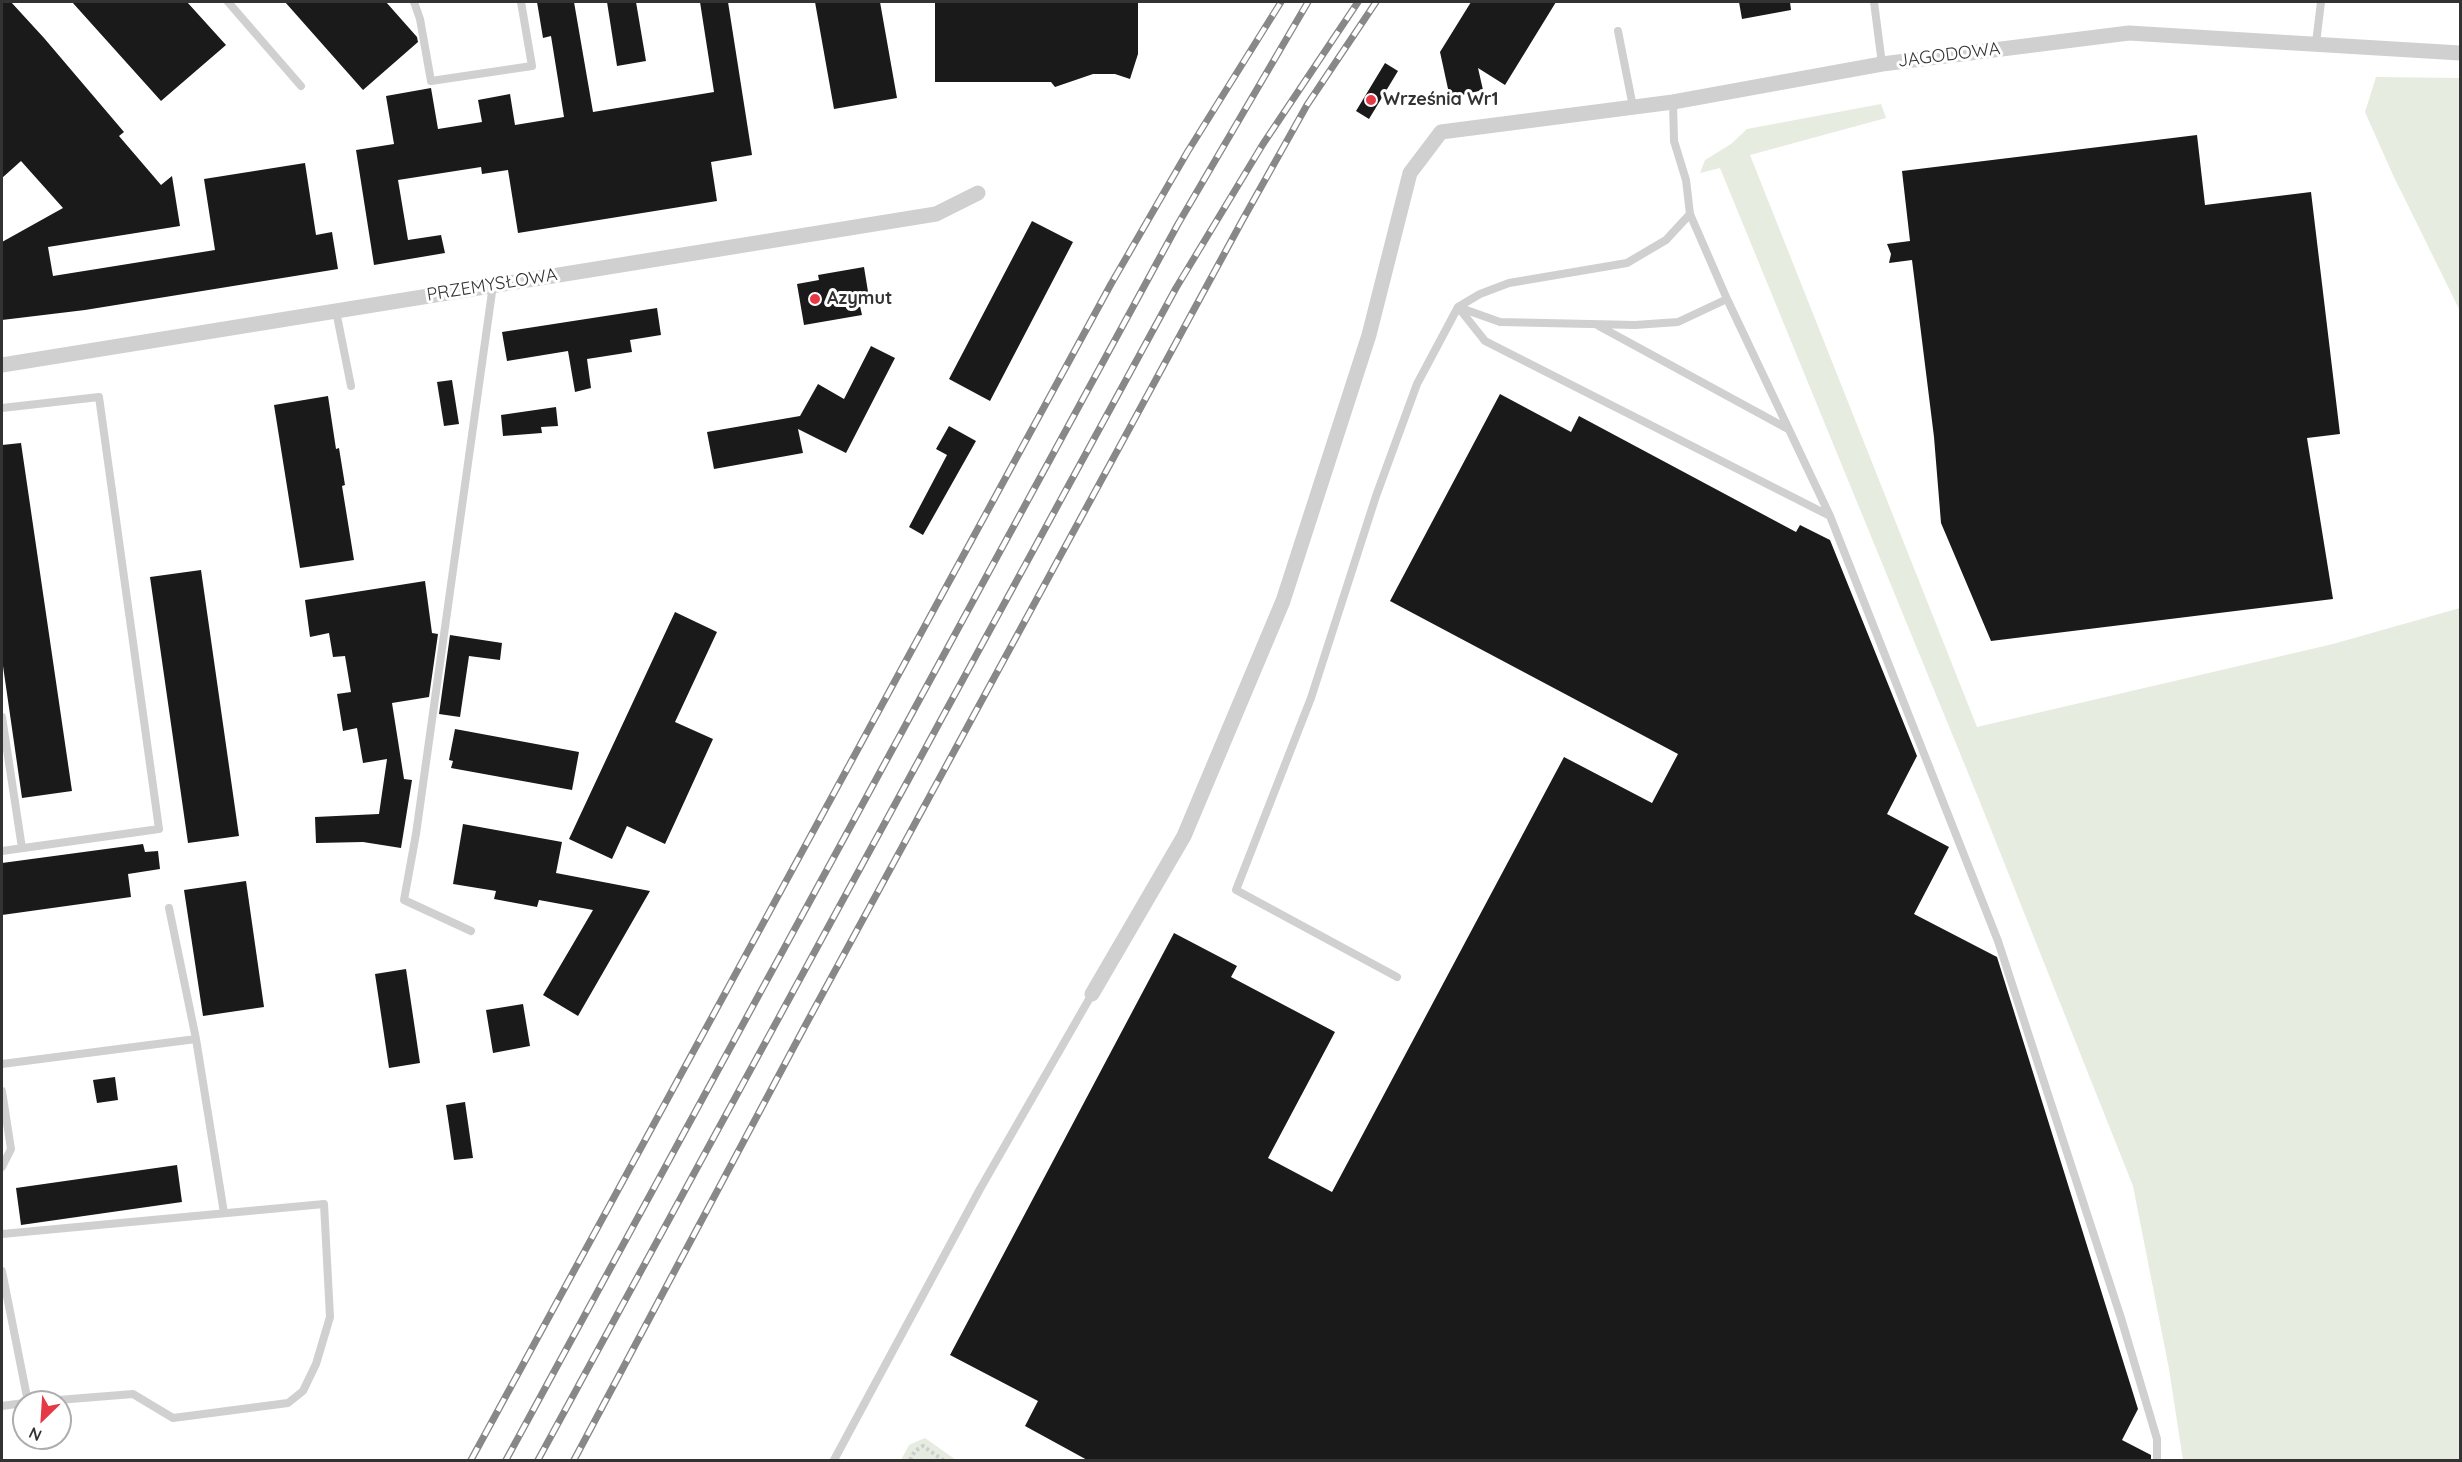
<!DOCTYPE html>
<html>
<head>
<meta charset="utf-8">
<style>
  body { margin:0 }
  #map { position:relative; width:2462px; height:1462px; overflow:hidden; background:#fff; font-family:Quicksand,sans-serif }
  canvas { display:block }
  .frame { position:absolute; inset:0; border:3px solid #333; pointer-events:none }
  .north { position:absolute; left:12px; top:1390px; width:60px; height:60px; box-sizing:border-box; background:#fff; border:2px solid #adadad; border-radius:50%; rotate:205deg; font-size:16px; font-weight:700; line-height:24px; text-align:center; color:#333 }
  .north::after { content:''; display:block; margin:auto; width:21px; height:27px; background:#e63946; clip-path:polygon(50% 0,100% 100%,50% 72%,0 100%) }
</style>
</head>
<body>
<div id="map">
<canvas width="2462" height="1462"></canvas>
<div class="frame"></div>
<div class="north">N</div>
</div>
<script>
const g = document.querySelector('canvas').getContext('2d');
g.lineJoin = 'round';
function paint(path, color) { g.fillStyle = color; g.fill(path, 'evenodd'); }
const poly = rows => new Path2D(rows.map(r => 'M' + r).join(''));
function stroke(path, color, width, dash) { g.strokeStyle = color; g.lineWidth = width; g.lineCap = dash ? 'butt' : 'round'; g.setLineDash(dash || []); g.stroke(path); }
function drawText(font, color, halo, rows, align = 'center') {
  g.font = font + ' Quicksand,sans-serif'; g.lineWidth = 6; g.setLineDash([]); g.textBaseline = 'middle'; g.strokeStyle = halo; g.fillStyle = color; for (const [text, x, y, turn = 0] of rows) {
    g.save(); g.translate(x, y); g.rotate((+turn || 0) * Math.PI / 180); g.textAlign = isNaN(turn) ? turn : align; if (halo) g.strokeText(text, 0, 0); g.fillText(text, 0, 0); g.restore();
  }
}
paint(poly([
  [2376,77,2460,78,2460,311,2393,175,2365,112],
  [1881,104,1886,118,1750,155,1977,727,2333,644,2460,608,2460,1460,2183,1460,2169,1369,2133,1186,1980,802,1720,168,1700,173,1705,160,1731,144,1747,129],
  [925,1438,956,1460,901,1460,909,1445]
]), '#e6ecdf');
paint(poly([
  [2,2,11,2,44,38,124,132,119,136,161,185,172,176,180,226,48,247,53,276,215,250,204,179,305,163,316,235,332,232,338,269,85,310,2,320,2,242,63,208,21,161,2,178],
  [72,2,187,2,226,45,161,101],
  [285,2,386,2,417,37,418,42,363,90],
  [537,2,574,2,593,112,714,92,700,2,728,2,752,155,711,162,717,201,518,233,508,170,482,174,481,167,398,180,408,240,441,235,445,253,374,265,356,150,394,144,386,96,431,88,438,129,482,122,478,100,510,94,515,125,564,117,551,36,543,38],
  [607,2,636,2,646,61,617,66],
  [815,2,880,2,897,98,834,109],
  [935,2,1138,2,1138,54,1130,79,1115,74,1093,74,1055,87,1051,82,935,82],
  [1471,2,1556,2,1505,85,1478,68,1483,90,1450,98,1440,52],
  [1739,2,1790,2,1791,10,1742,19],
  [1385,63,1398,71,1369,119,1356,111],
  [2197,135,2205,205,2311,192,2340,434,2307,438,2333,599,1991,641,1941,523,1934,437,1912,260,1889,263,1891,254,1887,244,1910,241,1902,171],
  [1032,221,1073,242,990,401,949,379],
  [864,267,870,304,860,306,862,315,804,325,797,284,819,280,818,275],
  [657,308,661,335,630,340,632,352,587,359,591,388,575,392,568,351,507,361,502,332],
  [871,346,895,358,846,453,798,429,803,453,714,469,707,432,800,416,818,384,844,399],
  [452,380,459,424,444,426,437,382],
  [1500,394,1571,432,1579,416,1796,532,1800,525,1830,540,1917,756,1887,814,1949,847,1914,914,1997,957,2138,1409,2122,1440,2151,1455,2151,1461,1089,1461,1025,1426,1038,1401,950,1355,1174,933,1237,966,1231,977,1335,1032,1268,1158,1332,1192,1564,757,1652,803,1678,754,1390,601],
  [328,396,336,449,339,448,345,485,342,486,354,560,300,568,274,405],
  [556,407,558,426,541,427,542,433,503,436,501,415],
  [949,426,976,441,923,535,909,527,947,455,936,449],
  [21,443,72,791,22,798,2,659,2,445],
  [201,570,239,836,188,843,150,577],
  [425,581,432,633,438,634,429,697,392,703,404,779,412,780,401,848,363,842,316,843,315,817,379,814,387,759,363,763,357,728,343,731,337,694,351,692,345,656,333,657,329,633,310,637,305,600],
  [675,612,717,632,675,722,713,739,665,844,627,826,612,859,569,839],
  [450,635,502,643,500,660,469,656,460,717,439,714],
  [455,729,579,752,572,790,451,768,453,761,449,760],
  [463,824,562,842,556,873,650,891,578,1016,543,995,593,910,539,900,537,907,494,899,496,891,453,884],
  [143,844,145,852,158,851,160,869,128,874,131,897,2,915,2,863],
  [246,881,264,1007,203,1016,184,890],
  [406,969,420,1063,389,1068,375,974],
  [523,1004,530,1046,493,1053,486,1010],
  [115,1077,118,1100,97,1103,93,1080],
  [465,1102,473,1158,454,1160,446,1105],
  [177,1165,182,1202,21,1225,16,1188]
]), '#1a1a1a');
stroke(poly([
  [910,1460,915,1451,923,1446,943,1460]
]), '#cdcdcd', 4, [3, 3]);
stroke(poly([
  [228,2,301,86],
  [414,2,420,19,431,81,532,66,521,2],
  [1874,2,1882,64],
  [1618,31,1633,107],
  [2316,43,2321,2],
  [1673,102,1674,141,1686,180,1690,214,1727,299,1830,516,1998,941,2121,1318,2157,1439,2157,1460],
  [1690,214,1666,240,1627,263,1509,283,1480,294,1458,307,1485,341,1830,516],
  [336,311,351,386],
  [1597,325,1788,429],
  [2,408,99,397,159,829,2,851],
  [2,717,22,848],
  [471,931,404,900,416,834,493,285],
  [1397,977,1236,890,1311,698,1376,496,1417,384,1458,307,1500,322,1635,325,1678,322,1727,299],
  [196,1039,224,1213],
  [2,1064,196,1039,169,908],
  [2,1091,11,1149,2,1167],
  [2,1234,324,1204,330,1317,316,1364,303,1391,288,1403,173,1418,133,1394,33,1402],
  [2,1271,28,1402],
  [2,1406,24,1403],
  [834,1460,980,1189,1092,994]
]), '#d0d0d0', 8);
stroke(poly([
  [2,365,936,214,978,193],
  [1092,994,1184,836,1283,601,1369,335,1410,173,1441,132,1673,102,1882,64,2129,33,2460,53]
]), '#d0d0d0', 15);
const rail = poly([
  [471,1460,1111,284,1188,151,1281,2],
  [506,1460,1178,224,1308,2],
  [538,1460,1176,288,1263,144,1358,2],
  [574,1460,805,1026,1242,221,1307,105,1376,2]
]);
stroke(rail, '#888', 7);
stroke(rail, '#fff', 4.5, [14]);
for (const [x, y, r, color] of [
  [1371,100,6,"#e63946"],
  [815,299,6,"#e63946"]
]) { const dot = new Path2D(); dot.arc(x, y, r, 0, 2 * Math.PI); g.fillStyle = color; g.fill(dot); stroke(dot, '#fff', 2); }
drawText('18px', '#333', '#fff', [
  ["JAGODOWA",1949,55,-7],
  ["PRZEMYSŁOWA",492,285,-9]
]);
drawText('bold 18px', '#333', '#fff', [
  ["Września Wr1",1383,100],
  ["Azymut",827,299]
], 'left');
</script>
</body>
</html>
